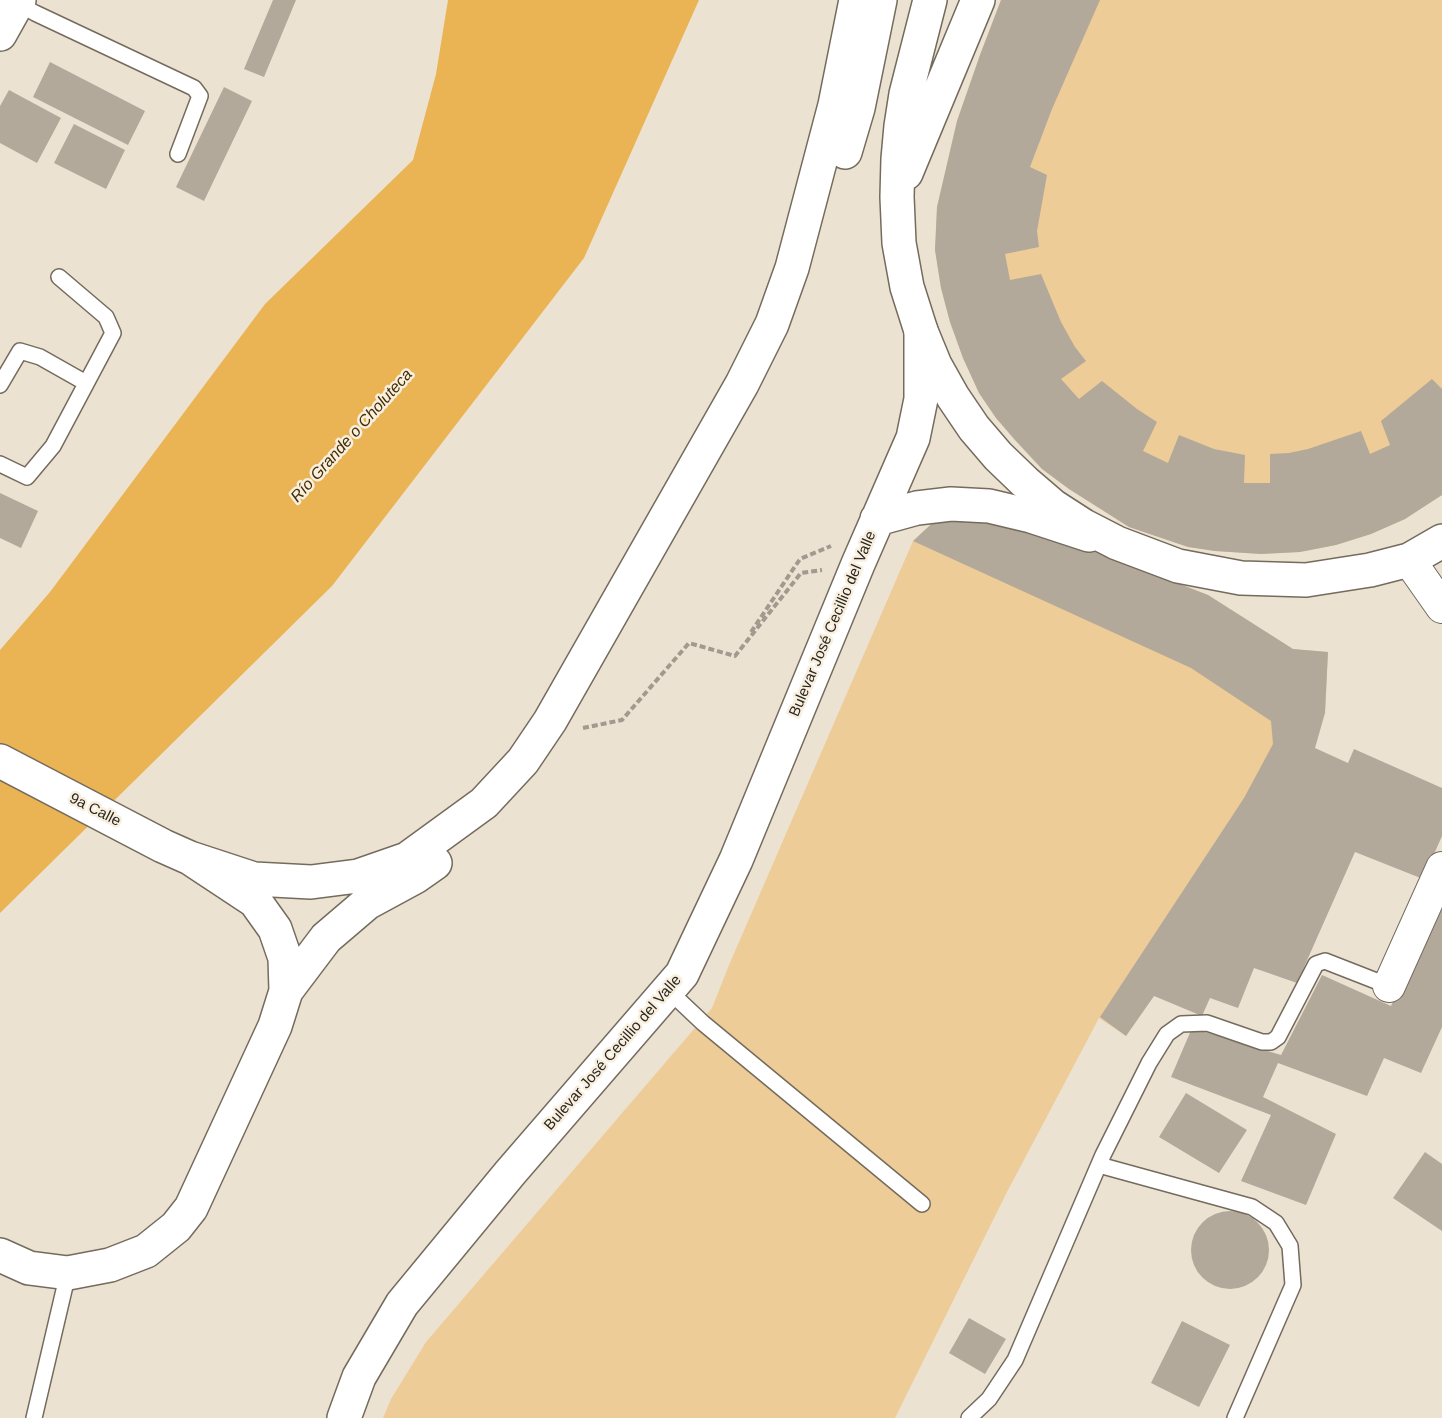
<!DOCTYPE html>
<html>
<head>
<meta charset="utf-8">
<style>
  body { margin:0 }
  canvas { display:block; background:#ece2d2 }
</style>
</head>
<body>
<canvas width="1442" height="1418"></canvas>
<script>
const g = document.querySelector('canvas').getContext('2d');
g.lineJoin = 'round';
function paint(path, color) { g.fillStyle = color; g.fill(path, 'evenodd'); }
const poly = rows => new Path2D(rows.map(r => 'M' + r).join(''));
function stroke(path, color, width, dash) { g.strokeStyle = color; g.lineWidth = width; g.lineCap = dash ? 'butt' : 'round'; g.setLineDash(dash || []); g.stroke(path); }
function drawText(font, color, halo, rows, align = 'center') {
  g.font = font + ' Helvetica,sans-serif'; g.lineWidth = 5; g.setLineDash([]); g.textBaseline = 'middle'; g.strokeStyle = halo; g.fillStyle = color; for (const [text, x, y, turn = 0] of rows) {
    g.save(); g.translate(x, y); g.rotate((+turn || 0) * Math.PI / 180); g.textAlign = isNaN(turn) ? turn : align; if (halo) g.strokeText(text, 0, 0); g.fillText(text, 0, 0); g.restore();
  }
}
paint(poly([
  [1001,0,1442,0,1442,495,1405,519,1371,534,1336,545,1300,552,1261,554,1215,551,1188,547,1129,527,1069,489,1042,469,1015,440,996,418,979,393,963,358,950,322,941,288,935,250,937,207,957,121,980,55],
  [940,516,1054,535,1208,595,1293,649,1328,652,1325,713,1154,996,1126,1036,1099,1018,1007,1192,895,1418,383,1418,391,1399,426,1342,712,1008,729,965,913,541]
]), '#edcc97');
paint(poly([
  [448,0,699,0,584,258,332,586,0,913,0,650,50,592,265,304,413,160,436,74]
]), '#eab454');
paint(poly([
  [273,0,296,0,264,77,244,69],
  [1001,0,1100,0,1052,109,1030,167,1047,175,1037,231,1039,247,1005,254,1010,280,1041,274,1061,322,1075,347,1086,361,1061,379,1079,399,1102,381,1137,409,1157,422,1143,451,1168,463,1179,435,1214,449,1245,455,1244,483,1270,483,1270,454,1289,453,1308,449,1361,431,1370,454,1390,445,1381,421,1432,379,1442,389,1442,495,1405,519,1371,534,1336,545,1300,552,1261,554,1215,551,1188,547,1129,527,1069,489,1042,469,1015,440,996,418,979,393,963,358,950,322,941,288,935,250,937,207,957,121,980,55],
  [50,62,145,111,128,145,33,97],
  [224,87,252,101,204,201,176,187],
  [9,90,61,118,37,163,0,143,0,106],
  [74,124,125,150,106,189,54,163],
  [0,493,38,511,21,548,0,538],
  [973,512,1054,535,1208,595,1293,649,1328,652,1325,713,1315,748,1348,763,1354,749,1442,788,1442,836,1423,879,1355,852,1297,983,1254,968,1238,1008,1210,998,1202,1016,1154,996,1126,1036,1100,1017,1244,798,1273,744,1271,721,1191,668,913,541,940,516],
  [1442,897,1442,1027,1421,1073,1384,1058,1367,1096,1278,1063,1263,1097,1336,1134,1306,1205,1241,1181,1271,1115,1171,1077,1192,1028,1281,1055,1322,975,1391,1006],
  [1186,1093,1247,1130,1219,1173,1159,1137],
  [1425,1152,1442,1164,1442,1231,1393,1198],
  '1191 1250a39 39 0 1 1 78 0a39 39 0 1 1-78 0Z',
  [969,1318,1006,1339,985,1374,949,1353],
  [1182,1321,1230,1345,1199,1407,1151,1383]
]), '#b2a99a');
const lane = poly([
  [17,3,35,13,194,88,200,96,178,154],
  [0,385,20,351,40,357,86,383],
  [0,464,27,477,53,446,113,333,106,317,59,277],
  [668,990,703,1023,922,1204],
  [1099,1165,1252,1207,1276,1223,1290,1246,1293,1285,1235,1418],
  [34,1418,68,1273],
  [969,1418,989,1399,1015,1360,1103,1155,1149,1063,1167,1034,1181,1024,1207,1023,1262,1042,1271,1042,1278,1037,1316,964,1325,961,1389,986]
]);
const street = poly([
  [1409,560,1442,607],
  [1389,986,1442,868]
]);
const secondary = poly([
  [0,34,19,0],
  [877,519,917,508,951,504,989,506,1031,516,1089,535],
  [344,1418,359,1377,402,1304,510,1173,682,974,736,860,858,564,913,438,921,399,921,331]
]);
const primary = poly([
  [930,0,906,94,901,126,898,159,897,197,899,243,907,287,921,331,935,365,953,397,974,428,998,456,1025,482,1053,506,1084,526,1117,543,1178,566,1241,578,1306,580,1370,570,1409,560,1442,541],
  [845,152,858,108,880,0],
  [906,173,978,0],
  [0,761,163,846,190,858,255,901,275,929,285,958,286,991,275,1026,191,1208,176,1227,146,1251,110,1265,68,1273,29,1268,0,1255],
  [190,858,254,879,311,882,358,876,407,859,484,803,523,761,550,721,742,384,772,324,792,268,835,105,856,0],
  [286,991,326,938,367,903,415,877,435,863]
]);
stroke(lane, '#746b5d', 18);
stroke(street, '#746b5d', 34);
stroke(secondary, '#746b5d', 36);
stroke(primary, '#746b5d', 36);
stroke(poly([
  [751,632,800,559,831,546],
  [583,728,622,720,689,643,735,656,801,573,822,570]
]), '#a29a8e', 4, [6, 3]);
stroke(lane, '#fff', 15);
stroke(street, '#fff', 32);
stroke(secondary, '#fff', 33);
stroke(primary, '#fff', 33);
drawText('15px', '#2a2721', '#f9efdf', [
  ["Bulevar José Cecillio del Valle",833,624,-67],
  ["9a Calle",95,810,27],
  ["Bulevar José Cecillio del Valle",613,1053,-49]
]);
drawText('italic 16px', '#432e03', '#f9efdf', [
  ["Río Grande o Choluteca",352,436,-48]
]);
</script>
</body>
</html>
